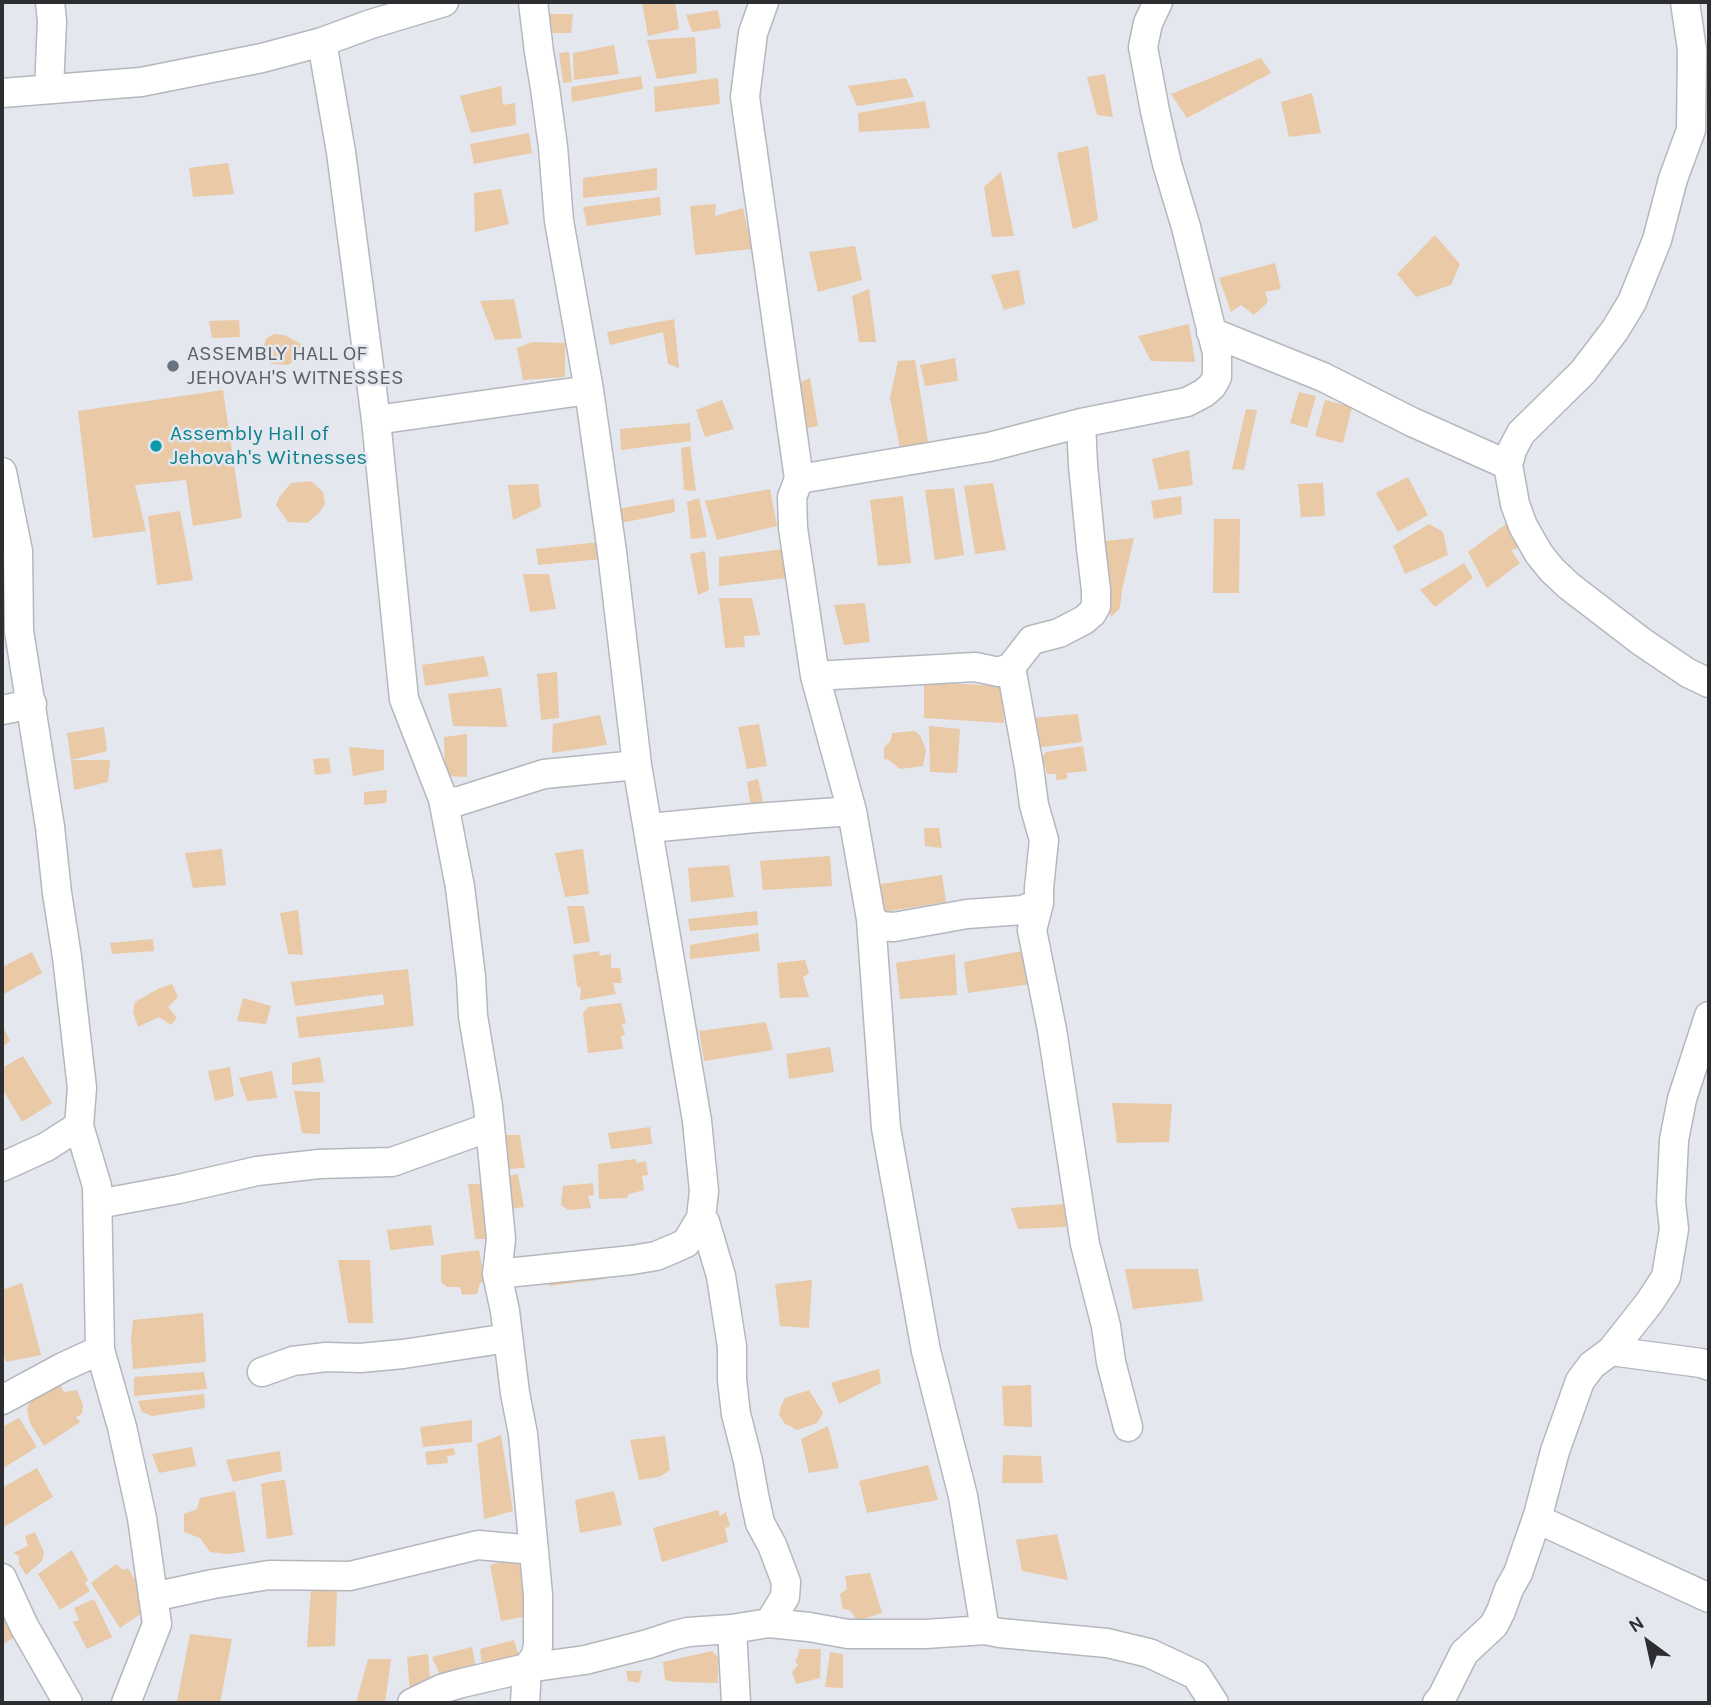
<!DOCTYPE html>
<html>
<head>
<meta charset="utf-8">
<style>
  body { margin:0 }
  #map { position:relative; width:1711px; height:1705px; overflow:hidden; background:#e4e7ee; font-family:Karla,sans-serif }
  canvas { display:block }
  .frame { position:absolute; inset:0; border:4px solid #2d2e31; pointer-events:none }
  .north { position:absolute; left:1613px; top:1607px; width:70px; height:70px; -webkit-text-stroke:5px #e4e7ee; paint-order:stroke; rotate:327deg; font-size:19px; font-weight:700; line-height:28px; text-align:center; color:#2d2e31 }
  .north::after { content:''; display:block; margin:auto; width:24px; height:32px; background:#2d2e31; clip-path:polygon(50% 0,100% 100%,50% 72%,0 100%) }
</style>
</head>
<body>
<div id="map">
<canvas width="1711" height="1705"></canvas>
<div class="frame"></div>
<div class="north">N</div>
</div>
<script>
const g = document.querySelector('canvas').getContext('2d');
g.lineJoin = 'round';
function paint(path, color) { g.fillStyle = color; g.fill(path, 'evenodd'); }
const poly = rows => new Path2D(rows.map(r => 'M' + r).join(''));
function stroke(path, color, width, dash) { g.strokeStyle = color; g.lineWidth = width; g.lineCap = dash ? 'butt' : 'round'; g.setLineDash(dash || []); g.stroke(path); }
function drawText(font, color, halo, rows, align = 'center') {
  g.font = font + ' Karla,sans-serif'; g.lineWidth = 5; g.setLineDash([]); g.textBaseline = 'middle'; g.strokeStyle = halo; g.fillStyle = color; for (const [text, x, y, turn = 0] of rows) {
    g.save(); g.translate(x, y); g.rotate((+turn || 0) * Math.PI / 180); g.textAlign = isNaN(turn) ? turn : align; if (halo) g.strokeText(text, 0, 0); g.fillText(text, 0, 0); g.restore();
  }
}
paint(poly([
  [642,2,675,2,679,29,648,36],
  [718,10,721,28,692,32,686,15],
  [549,14,573,14,571,33,553,33],
  [695,37,697,73,657,79,647,40],
  [614,45,619,74,574,80,573,53],
  [569,52,572,82,563,83,559,53],
  [1261,58,1271,73,1187,118,1171,94],
  [1105,74,1113,117,1097,115,1087,77],
  [641,76,643,89,572,102,571,87],
  [718,78,720,104,655,112,654,87],
  [906,78,914,97,857,106,848,86],
  [501,86,503,105,515,103,516,125,471,133,460,96],
  [1312,93,1321,133,1289,137,1281,102],
  [925,101,930,128,859,132,858,113],
  [529,133,532,153,474,164,470,144],
  [1088,146,1098,220,1073,229,1057,153],
  [228,163,234,194,193,197,189,168],
  [657,168,657,190,583,198,583,178],
  [1001,172,1014,236,992,237,984,187],
  [501,189,509,224,475,232,474,193],
  [660,197,661,215,587,226,583,207],
  [716,204,715,216,743,208,752,249,695,255,690,206],
  [1435,235,1460,264,1451,285,1416,297,1397,274],
  [855,246,862,280,818,292,809,252],
  [1275,263,1281,289,1265,292,1268,302,1254,315,1241,305,1231,312,1219,278],
  [1019,270,1025,304,1004,310,991,275],
  [869,289,876,342,859,342,852,296],
  [514,299,522,338,495,340,480,301],
  [674,319,679,368,668,364,663,332,610,345,607,332],
  [239,320,240,337,212,338,209,321],
  [1189,324,1195,362,1151,361,1138,336],
  [274,334,284,335,301,344,297,359,288,365,271,364,263,348,266,339],
  [533,342,565,343,565,377,523,380,517,348],
  [955,358,958,381,925,386,920,365],
  [915,360,929,448,901,453,890,398,898,361],
  [810,378,818,426,801,429,798,383],
  [223,390,242,518,193,526,186,480,135,485,146,531,93,538,78,411],
  [1299,392,1316,396,1307,428,1290,423],
  [722,400,734,429,705,437,696,410],
  [1325,400,1352,407,1343,443,1315,436],
  [1246,409,1257,410,1244,470,1232,469],
  [690,423,691,441,621,450,620,429],
  [690,446,696,491,684,490,681,448],
  [1189,450,1193,485,1159,490,1152,459],
  [1408,477,1428,515,1398,532,1376,493],
  [311,481,323,492,325,504,319,513,307,523,288,522,276,505,280,496,291,483],
  [993,483,1006,550,975,554,964,486],
  [1323,483,1325,516,1301,517,1298,484],
  [538,484,541,507,513,520,508,485],
  [954,488,964,555,935,560,925,490],
  [770,489,777,526,717,540,705,501],
  [903,496,911,563,878,566,870,500],
  [1181,496,1182,514,1154,519,1151,501],
  [699,498,707,537,691,539,687,502],
  [674,499,675,512,621,523,617,509],
  [180,511,193,580,157,585,148,516],
  [1214,519,1240,519,1239,593,1213,593],
  [1429,524,1443,532,1448,555,1405,574,1393,546],
  [1506,524,1521,547,1511,550,1520,563,1487,588,1468,552],
  [1134,538,1122,590,1120,608,1111,617,1105,585,1104,541],
  [600,542,602,559,538,565,536,549],
  [785,549,787,578,719,586,719,557],
  [705,551,709,590,698,595,690,554],
  [1464,563,1473,578,1435,607,1420,590],
  [523,574,549,574,556,609,530,612],
  [719,598,752,598,760,635,744,636,745,647,725,648],
  [865,603,870,642,844,645,834,605],
  [484,656,489,676,425,686,422,665],
  [557,672,559,718,541,720,537,674],
  [924,682,1003,686,1004,723,924,718],
  [501,688,507,727,453,726,448,694],
  [1078,714,1082,742,1035,748,1033,718],
  [600,715,607,745,552,753,553,724],
  [759,724,767,766,747,769,738,727],
  [929,726,960,729,957,773,930,772],
  [104,727,107,751,71,760,67,733],
  [914,731,920,735,926,750,923,766,900,769,889,760,884,759,884,747,890,742,892,733],
  [467,734,467,777,445,776,444,737],
  [1083,746,1087,771,1067,773,1067,779,1056,780,1056,774,1047,774,1045,765,1041,766,1040,759,1046,752],
  [349,747,384,750,384,770,353,776],
  [329,758,331,773,315,775,313,759],
  [71,760,110,760,108,782,74,790],
  [758,779,765,812,752,812,747,782],
  [387,790,386,803,364,805,364,792],
  [924,828,939,828,942,848,925,846],
  [222,849,226,885,193,888,185,853],
  [583,849,589,894,565,897,555,853],
  [830,856,832,886,763,890,760,861],
  [729,865,734,897,691,902,688,868],
  [942,875,946,902,878,913,875,885],
  [567,906,584,906,590,942,574,944],
  [298,910,303,955,288,954,280,913],
  [757,911,758,925,690,931,688,919],
  [758,933,760,951,690,959,690,945],
  [153,939,154,951,112,954,110,943],
  [599,951,600,956,611,954,611,968,620,968,622,983,613,983,616,994,580,1000,581,988,577,986,573,955],
  [1022,951,1031,984,968,993,964,962],
  [32,952,42,973,2,995,2,967],
  [955,954,957,995,900,999,896,963],
  [805,960,809,973,803,977,809,997,780,998,777,963],
  [408,969,414,1026,299,1038,296,1017,384,1005,383,994,295,1006,291,982],
  [172,984,178,997,168,1007,177,1018,171,1025,159,1017,138,1027,133,1012,135,1002,158,989],
  [243,998,271,1006,266,1024,237,1021],
  [621,1003,626,1023,622,1024,625,1035,621,1036,623,1049,588,1053,583,1013,588,1007],
  [766,1022,773,1050,704,1061,699,1031],
  [2,1024,10,1041,2,1047],
  [830,1047,834,1072,789,1079,786,1054],
  [23,1056,52,1103,22,1122,2,1088,2,1068],
  [320,1057,324,1082,292,1085,292,1063],
  [230,1067,234,1096,215,1101,208,1071],
  [272,1071,277,1098,247,1101,239,1078],
  [294,1091,320,1092,320,1134,302,1133],
  [1112,1103,1172,1104,1169,1142,1117,1143],
  [650,1127,652,1144,611,1149,608,1133],
  [503,1135,520,1135,525,1168,507,1169],
  [636,1159,637,1163,646,1161,648,1175,642,1176,644,1190,629,1194,627,1198,599,1199,598,1164],
  [518,1174,524,1207,510,1209,508,1176],
  [593,1183,594,1195,588,1196,591,1208,568,1210,561,1205,563,1186],
  [468,1184,484,1184,501,1239,475,1239],
  [1065,1204,1066,1227,1018,1229,1011,1208],
  [431,1225,434,1245,390,1250,387,1230],
  [479,1250,485,1282,480,1283,477,1294,462,1295,460,1287,447,1287,441,1282,441,1255],
  [338,1260,370,1260,373,1323,348,1323],
  [606,1263,606,1279,549,1286,547,1268],
  [1125,1269,1198,1269,1203,1301,1133,1309],
  [812,1280,809,1328,780,1326,775,1284],
  [22,1283,41,1355,6,1362,2,1348,2,1290],
  [203,1313,206,1362,133,1369,131,1339,133,1320],
  [879,1369,881,1383,839,1404,831,1383],
  [204,1372,207,1389,134,1396,134,1377],
  [60,1385,64,1392,77,1390,83,1405,82,1414,76,1417,80,1422,44,1446,30,1423,27,1409,30,1402],
  [1031,1385,1032,1427,1004,1426,1002,1386],
  [809,1390,823,1413,817,1423,797,1430,784,1423,779,1414,781,1406,785,1398],
  [204,1394,205,1408,152,1416,142,1412,138,1401],
  [19,1418,37,1447,2,1469,2,1427],
  [472,1420,472,1442,423,1447,420,1427],
  [828,1426,839,1468,809,1473,801,1439],
  [501,1435,513,1511,484,1519,477,1444],
  [665,1436,670,1470,659,1477,639,1480,630,1440],
  [192,1447,196,1466,159,1473,152,1454],
  [454,1448,455,1455,447,1456,448,1463,427,1465,425,1452],
  [280,1451,282,1471,233,1482,226,1460],
  [1003,1455,1041,1456,1043,1483,1002,1483],
  [928,1465,938,1500,867,1513,859,1481],
  [37,1468,53,1497,4,1527,2,1523,2,1488],
  [285,1480,293,1535,267,1539,261,1484,267,1482],
  [235,1491,245,1552,227,1554,210,1552,200,1538,184,1532,184,1514,197,1509,200,1498],
  [614,1491,622,1525,580,1533,575,1500],
  [718,1510,720,1516,726,1512,730,1526,725,1528,728,1542,662,1562,653,1528],
  [35,1532,44,1552,42,1561,26,1575,19,1564,19,1556,13,1553,28,1546,25,1536],
  [1057,1534,1068,1580,1022,1571,1016,1540],
  [72,1550,88,1580,85,1583,90,1591,60,1610,38,1574],
  [521,1557,527,1616,501,1621,490,1565],
  [116,1564,123,1570,128,1568,134,1578,139,1579,142,1613,120,1628,91,1583],
  [870,1573,882,1613,857,1621,850,1610,843,1609,840,1594,847,1589,845,1576],
  [311,1589,337,1590,335,1646,307,1647],
  [94,1599,112,1637,87,1649,73,1622,79,1620,74,1608],
  [2,1608,16,1636,2,1645],
  [190,1634,232,1639,220,1703,194,1703,177,1701],
  [514,1640,521,1662,483,1672,480,1649],
  [472,1647,476,1669,441,1677,432,1657],
  [799,1649,821,1649,820,1678,796,1684,792,1672,798,1665,795,1660,798,1657],
  [712,1651,718,1657,718,1683,675,1682,665,1680,663,1662],
  [830,1652,843,1654,843,1688,825,1687],
  [428,1654,431,1688,410,1694,407,1657],
  [368,1659,391,1659,385,1703,356,1703],
  [626,1671,642,1671,639,1683,628,1681]
]), '#e9c9a6');
const minor = poly([
  [764,2,753,33,745,97,799,479,792,497,793,528,815,676,852,811,871,919,886,1128,926,1351,963,1496,985,1630],
  [1685,2,1692,50,1691,130,1673,179,1657,240,1632,302,1615,330,1583,372,1521,433,1512,450,1508,465,1515,504,1523,526,1539,554,1552,570,1569,586,1642,642,1688,673,1709,683],
  [322,42,341,152,376,420,404,699,443,799,460,887,471,977,473,1016,488,1106,501,1239,497,1274,505,1311,515,1393,523,1434,538,1595,538,1646,535,1657,527,1668,525,1703],
  [49,89,52,21,50,2],
  [2,93,141,82,262,58,322,42,371,24,444,2],
  [1211,332,1323,377,1412,422,1508,465],
  [376,420,589,390],
  [2,472,18,551,19,631,50,827,57,893,67,957,82,1088,79,1126,97,1186,100,1350,122,1427,142,1518,157,1624,126,1703],
  [799,479,989,447,1081,423,1187,402,1204,393,1212,386,1217,377,1217,353,1186,227,1167,164,1155,111,1143,47,1148,23,1158,2],
  [815,676,975,667,999,672,1011,667,1032,640,1059,633,1084,620,1092,613,1096,606,1096,590,1091,548,1083,465,1081,423],
  [2,710,32,704],
  [443,799,456,802,544,774,637,765],
  [649,828,755,818,852,811],
  [1039,903,1032,930,1052,1030,1085,1244,1106,1326,1111,1362,1128,1427],
  [871,919,881,926,894,927,967,914,1023,910,1039,903,1039,888,1044,840,1034,805,1029,767,1011,667],
  [2,1167,46,1147,79,1126],
  [98,1204,179,1189,257,1171,319,1164,392,1162,490,1127],
  [701,1218,705,1222,721,1276,732,1347,732,1380,736,1414,748,1461,754,1495,760,1523,772,1545,786,1582,785,1597,769,1623],
  [497,1274,632,1260,656,1256,675,1248,686,1243,701,1218,704,1191,697,1121,637,765,612,552,589,390,559,221,553,147,545,88,539,52,533,2],
  [1611,1351,1701,1363,1709,1366],
  [262,1372,293,1361,326,1357,360,1358,403,1354,508,1338],
  [2,1400,63,1367,100,1350],
  [1537,1519,1709,1598],
  [2,1578,24,1626,68,1703],
  [153,1597,213,1584,269,1575,350,1576,478,1545,534,1550],
  [732,1629,736,1703],
  [412,1703,441,1689,462,1683,527,1668,585,1660,648,1644,675,1635,688,1632,732,1629,769,1623,809,1627,848,1634,925,1634,985,1630,1000,1633,1107,1643,1149,1653,1196,1675,1214,1703],
  [1437,1703,1442,1697,1464,1653,1494,1625,1501,1611,1509,1589,1518,1573,1538,1515,1555,1451,1580,1381,1592,1365,1611,1351,1649,1303,1666,1277,1674,1229,1671,1202,1674,1140,1682,1099,1709,1016]
]);
stroke(minor, '#b4b8be', 31);
stroke(minor, '#fff', 28);
for (const [x, y, r, color] of [
  [173,366,7,"#6b7280"],
  [156,446,7,"#0f9aa8"]
]) { const dot = new Path2D(); dot.arc(x, y, r, 0, 2 * Math.PI); g.fillStyle = color; g.fill(dot); stroke(dot, '#e4e7ee', 2.5); }
drawText('21px', '#5b616d', '#e4e7ee', [
  ["ASSEMBLY HALL OF",187,354],
  ["JEHOVAH'S WITNESSES",187,378]
], 'left');
drawText('21px', '#0d838f', '#e4e7ee', [
  ["Assembly Hall of",170,434],
  ["Jehovah's Witnesses",170,458]
], 'left');
</script>
</body>
</html>
